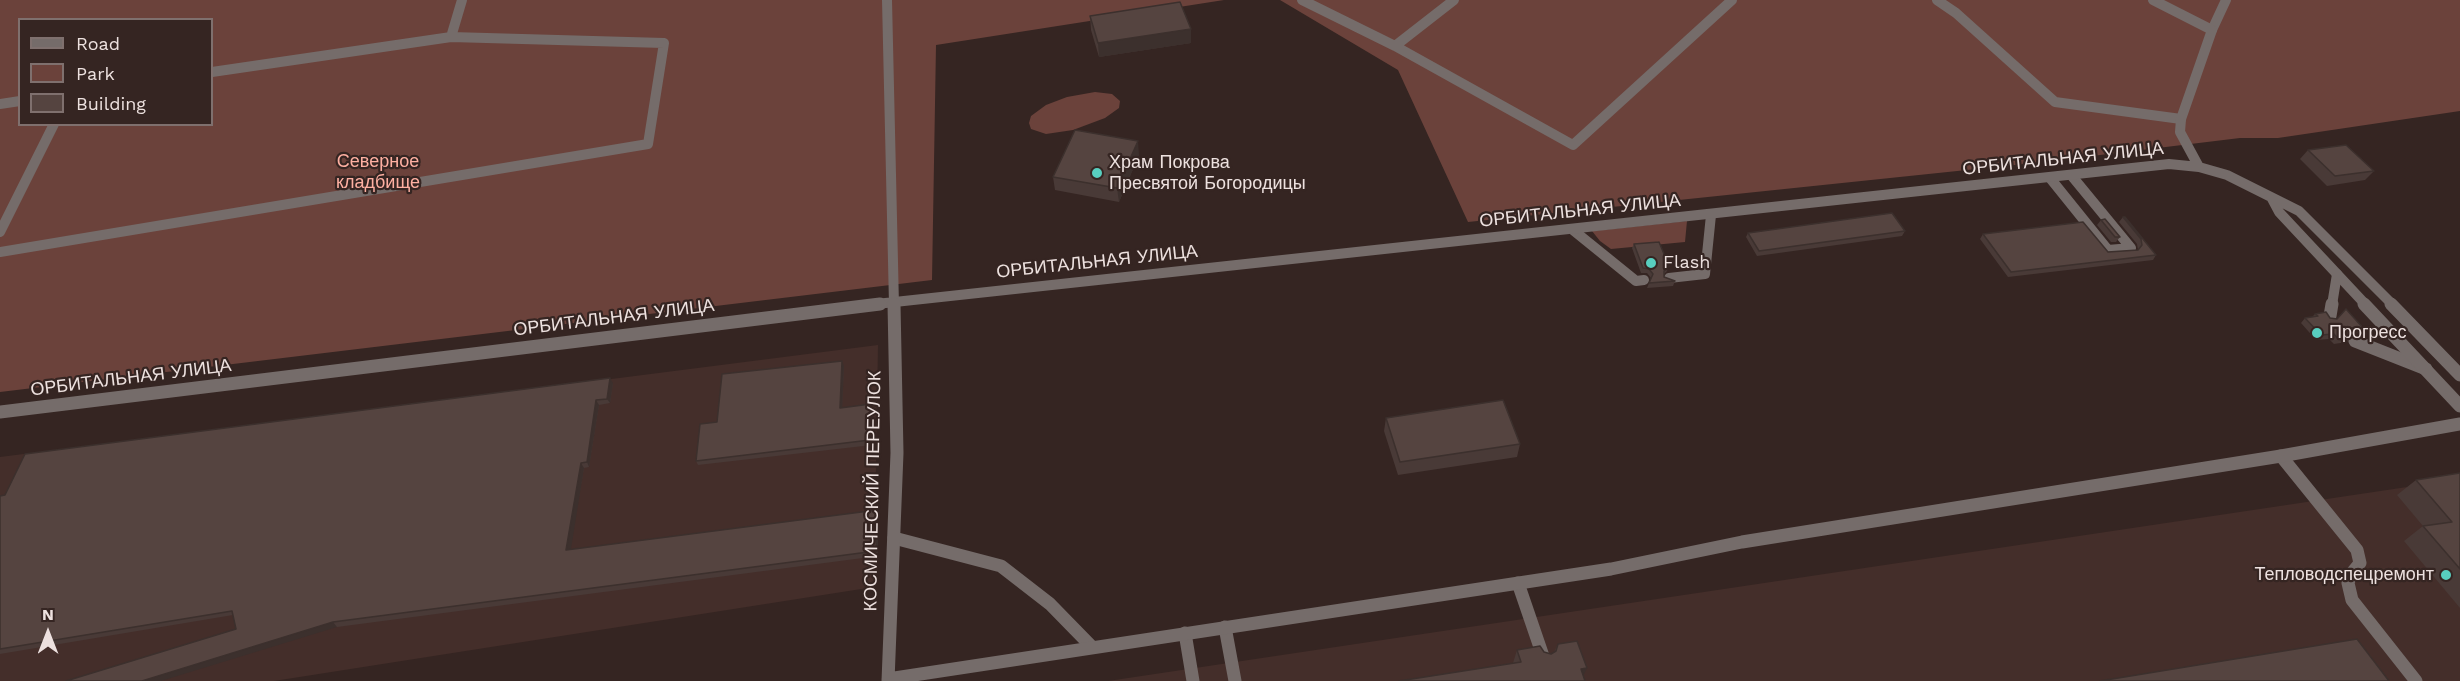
<!DOCTYPE html>
<html>
<head>
<meta charset="utf-8">
<style>
  body { margin:0 }
  #map { position:relative; width:2460px; height:681px; overflow:hidden; background:#352522; font-family:"Work Sans",sans-serif }
  canvas { display:block }
  .legend { position:absolute; left:18px; top:18px; width:195px; height:108px; box-sizing:border-box; background:#352522; border:2px solid #7f706e; margin:0; padding:8px 10px; list-style:none; font-size:18px; color:#ede1df }
  .legend li { display:flex; align-items:center; gap:12px; height:30px }
  .legend b { width:30px; border:2px solid #7f706e }
  .north { position:absolute; left:18px; top:603px; width:60px; height:60px; -webkit-text-stroke:4px #352522; paint-order:stroke; rotate:0deg; font-size:16px; font-weight:700; line-height:24px; text-align:center; color:#ede1df }
  .north::after { content:''; display:block; margin:auto; width:21px; height:27px; background:#ede1df; clip-path:polygon(50% 0,100% 100%,50% 72%,0 100%) }
</style>
</head>
<body>
<div id="map">
<canvas width="2460" height="681"></canvas>
<ul class="legend">
<li><b style="height:8px;background:#756c6a"></b>Road</li>
<li><b style="height:16px;background:#6b423b"></b>Park</li>
<li><b style="height:16px;background:#554440"></b>Building</li>
</ul>
<div class="north">N</div>
</div>
<script>
const g = document.querySelector('canvas').getContext('2d');
g.lineJoin = 'round';
function paint(path, color) { g.fillStyle = color; g.fill(path, 'evenodd'); }
const poly = rows => new Path2D(rows.map(r => 'M' + r).join(''));
function stroke(path, color, width, dash) { g.strokeStyle = color; g.lineWidth = width; g.lineCap = dash ? 'butt' : 'round'; g.setLineDash(dash || []); g.stroke(path); }
function drawText(font, color, halo, rows, align = 'center') {
  g.font = font + ' "Work Sans",sans-serif'; g.lineWidth = 4.5; g.setLineDash([]); g.textBaseline = 'middle'; g.strokeStyle = halo; g.fillStyle = color; for (const [text, x, y, turn = 0] of rows) {
    g.save(); g.translate(x, y); g.rotate((+turn || 0) * Math.PI / 180); g.textAlign = isNaN(turn) ? turn : align; if (halo) g.strokeText(text, 0, 0); g.fillText(text, 0, 0); g.restore();
  }
}
paint(poly([
  [878,345,874,587,274,681,0,681,0,457],
  [2454,480,2460,487,2460,681,1108,681]
]), '#442e2a');
paint(poly([
  [0,0,1224,0,936,45,932,280,0,392],
  [20,20,212,20,212,124,20,124],
  [1280,0,2460,0,2460,111,2278,138,2240,138,2034,163,1468,222,1398,70],
  [1095,92,1112,94,1120,101,1119,108,1105,118,1073,130,1046,134,1031,129,1029,123,1031,116,1046,105,1067,97],
  [1687,221,1685,242,1611,249,1600,241,1592,231]
]), '#6b423b');
stroke(poly([
  [1302,0,1395,46,1573,145,1732,0],
  [1937,0,1956,13,2055,102,2181,119],
  [2212,30,2226,0],
  [451,37,462,0],
  [1395,46,1454,0],
  [0,104,20,101],
  [2071,175,2131,248],
  [2050,178,2108,250,2131,248],
  [1573,230,1636,281,1644,280],
  [0,232,54,124],
  [0,252,648,144,664,43,451,37,212,72],
  [1669,278,1705,274,1711,215],
  [2332,305,2337,274]
]), '#756c6a', 10);
stroke(poly([
  [2330,316,2332,304],
  [2355,341,2426,369],
  [2281,456,2357,550,2360,563,2351,574,2348,583,2352,600,2416,681],
  [894,538,1001,566,1050,604,1092,647],
  [1518,583,1544,659],
  [1225,627,1235,681],
  [1185,633,1193,681]
]), '#756c6a', 13);
stroke(poly([
  [887,0,894,305],
  [2153,0,2212,30,2181,119,2180,132,2199,167],
  [2271,197,2279,212,2366,305],
  [867,305,2169,164,2199,167,2227,175,2299,211,2393,305]
]), '#756c6a', 10);
stroke(poly([
  [2364,304,2460,406],
  [2391,304,2460,375],
  [0,412,880,304],
  [888,679,1611,569,1742,542,2281,456,2460,424],
  [888,681,897,453,894,304]
]), '#756c6a', 13);
paint(poly([
  [1090,16,1191,43,1099,57,1091,30],
  [2308,150,2374,171,2365,180,2327,186,2300,159],
  [1139,155,1119,202,1055,190,1053,177],
  [2123,217,2156,255,2153,260,2008,277,1980,239,1983,234,2108,252,2138,250,2137,244,2119,222],
  [2101,220,2120,237,2116,242,2111,242,2097,225],
  [1905,231,1902,236,1757,256,1746,237,1748,233],
  [1634,244,1669,266,1667,271,1664,274,1664,277,1675,281,1673,286,1647,288,1651,278,1647,273,1641,273,1632,248],
  [2315,314,2330,318,2363,328,2358,333,2353,334,2351,337,2347,342,2334,344,2329,339,2316,340,2301,323,2305,318,2312,317],
  [844,366,842,408,871,404,873,409,872,445,698,465,696,461,717,422],
  [613,383,610,403,599,405,589,467,584,468,570,550,877,510,878,515,878,556,337,627,236,629,233,615,0,654,0,496],
  [1386,418,1520,444,1517,457,1398,475,1384,431],
  [2460,473,2460,608,2404,541,2423,526,2397,495,2416,480],
  [1558,644,1587,668,1513,663,1517,650,1551,654,1554,652]
]), '#493a37');
paint(poly([
  [1191,29,1191,43,1099,57,1098,43],
  [1138,141,1139,155,1119,202,1117,188],
  [842,361,844,366,842,413,840,408],
  [610,378,613,383,610,403,607,399],
  [596,400,599,405,589,467,587,462],
  [871,404,873,409,872,445,870,440],
  [581,463,584,468,570,555,566,550],
  [877,510,878,515,878,556,876,551],
  [333,622,337,627,161,681,142,681],
  [1587,668,1581,681,1581,669]
]), '#3c302d');
const building = poly([
  [1180,2,1191,29,1098,43,1090,16,1180,2],
  [1075,130,1138,141,1117,188,1053,177,1075,130],
  [2346,145,2374,171,2335,176,2308,150,2346,145],
  [1892,213,1905,231,1759,251,1748,233,1892,213],
  [2123,217,2125,217,2156,255,2011,272,1983,234,2083,222,2108,252,2138,250,2142,245,2141,239,2123,217],
  [2105,219,2120,237,2115,237,2101,220,2105,219],
  [1659,242,1669,266,1664,271,1664,277,1675,281,1649,283,1653,274,1649,269,1643,268,1634,244,1659,242],
  [2346,309,2363,328,2355,329,2351,337,2338,339,2334,334,2321,335,2305,318,2318,316,2315,314,2326,312,2330,318,2337,319,2346,309],
  [842,361,840,408,871,404,870,440,696,461,700,424,717,422,722,374,842,361],
  [610,378,607,399,596,400,587,462,581,463,566,550,877,510,876,551,333,622,142,681,66,681,236,629,232,611,0,649,0,496,5,495,25,454,610,378],
  [1503,400,1520,444,1400,462,1386,418,1503,400],
  [2460,473,2460,569,2423,526,2452,522,2416,480,2460,473],
  [2357,639,2389,681,2100,681,2357,639],
  [1577,641,1587,668,1581,669,1585,681,1399,681,1521,662,1517,650,1540,646,1544,652,1551,654,1556,651,1558,644,1577,641]
]);
paint(building, '#554440');
stroke(building, '#3c302d', 1.5);
for (const [x, y, r, color] of [
  [1097,173,6,"#58cebf"],
  [1651,263,6,"#58cebf"],
  [2317,333,6,"#58cebf"],
  [2446,575,6,"#58cebf"]
]) { const dot = new Path2D(); dot.arc(x, y, r, 0, 2 * Math.PI); g.fillStyle = color; g.fill(dot); stroke(dot, '#352522', 2); }
drawText('18px', '#ede1df', '#352522', [
  ["ОРБИТАЛЬНАЯ УЛИЦА",2063,159,-6],
  ["ОРБИТАЛЬНАЯ УЛИЦА",1580,211,-6],
  ["ОРБИТАЛЬНАЯ УЛИЦА",1097,262,-6],
  ["ОРБИТАЛЬНАЯ УЛИЦА",614,318,-7],
  ["ОРБИТАЛЬНАЯ УЛИЦА",131,378,-7],
  ["КОСМИЧЕСКИЙ ПЕРЕУЛОК",873,491,-89]
]);
drawText('18px', '#feb0a2', '#352522', [
  ["Северное",378,162],
  ["кладбище",378,183]
]);
drawText('18px', '#ede1df', '#352522', [
  ["Храм Покрова",1109,163],
  ["Пресвятой Богородицы",1109,184],
  ["Flash",1663,263],
  ["Прогресс",2329,333],
  ["Тепловодспецремонт",2434,575,"right"]
], 'left');
</script>
</body>
</html>
